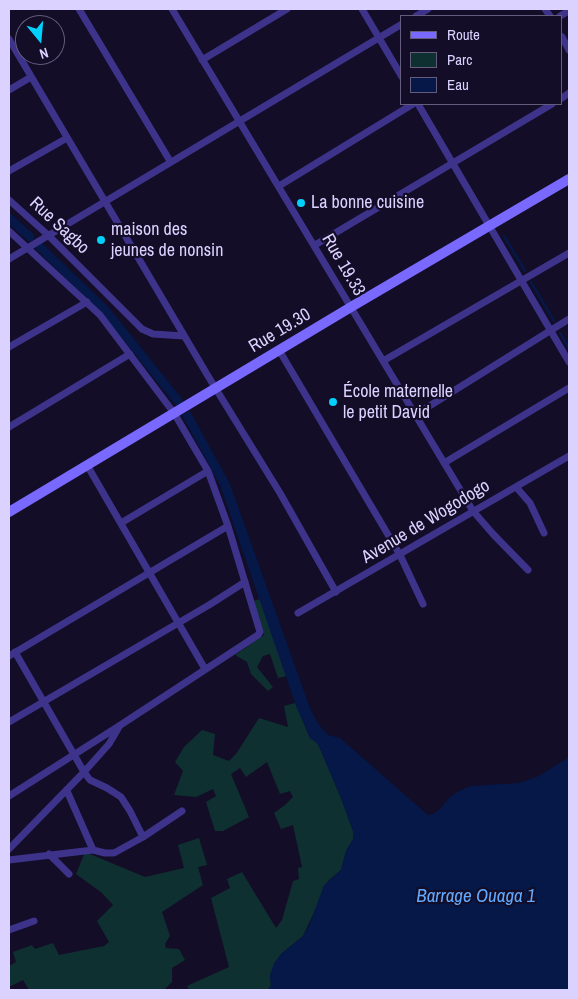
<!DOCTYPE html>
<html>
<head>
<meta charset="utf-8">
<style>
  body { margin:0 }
  #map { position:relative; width:578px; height:999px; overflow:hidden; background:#130d27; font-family:"Archivo Narrow",sans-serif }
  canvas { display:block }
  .frame { position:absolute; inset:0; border:10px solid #dbd2ff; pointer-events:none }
  .legend { position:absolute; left:400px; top:15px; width:162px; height:90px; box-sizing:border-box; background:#130d27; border:1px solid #635c7d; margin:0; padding:6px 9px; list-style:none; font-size:15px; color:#dbd2ff }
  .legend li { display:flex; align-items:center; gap:10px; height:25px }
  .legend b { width:25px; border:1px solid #635c7d }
  .north { position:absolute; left:15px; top:15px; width:50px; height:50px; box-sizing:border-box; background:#130d27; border:1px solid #635c7d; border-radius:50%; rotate:163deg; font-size:14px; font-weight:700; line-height:20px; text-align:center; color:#dbd2ff }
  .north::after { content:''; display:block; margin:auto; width:18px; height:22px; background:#00d0fd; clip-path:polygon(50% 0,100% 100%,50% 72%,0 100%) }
</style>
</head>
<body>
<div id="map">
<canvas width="578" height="999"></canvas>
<div class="frame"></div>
<ul class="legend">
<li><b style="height:6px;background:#7969ff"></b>Route</li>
<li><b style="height:14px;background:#0f3031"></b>Parc</li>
<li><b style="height:14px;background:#051847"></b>Eau</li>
</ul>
<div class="north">N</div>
</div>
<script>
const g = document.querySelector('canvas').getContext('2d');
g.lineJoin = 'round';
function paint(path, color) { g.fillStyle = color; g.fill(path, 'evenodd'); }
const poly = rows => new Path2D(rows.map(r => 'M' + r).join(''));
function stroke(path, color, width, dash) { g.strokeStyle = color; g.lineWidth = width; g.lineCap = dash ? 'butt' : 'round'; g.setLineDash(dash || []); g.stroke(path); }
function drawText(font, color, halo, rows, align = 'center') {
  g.font = font + ' "Archivo Narrow",sans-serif'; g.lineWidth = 4.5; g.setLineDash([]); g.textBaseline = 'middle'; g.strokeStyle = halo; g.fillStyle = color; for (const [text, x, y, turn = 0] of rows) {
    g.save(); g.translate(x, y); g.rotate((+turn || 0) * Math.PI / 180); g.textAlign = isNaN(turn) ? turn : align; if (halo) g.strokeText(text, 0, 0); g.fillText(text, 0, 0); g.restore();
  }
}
paint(poly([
  [260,599,287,676,278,678,270,654,263,656,257,667,273,687,268,691,251,674,247,662,235,655,264,635,253,601],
  [295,703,310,738,318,744,341,798,353,831,353,839,346,851,341,870,329,880,303,936,281,954,270,975,271,985,268,990,189,990,187,986,229,967,211,898,230,888,227,879,242,872,276,928,282,920,293,881,299,879,298,868,302,867,293,825,281,829,274,813,285,805,293,797,290,791,280,794,267,762,246,777,240,768,231,774,249,817,223,831,215,831,206,802,216,796,213,789,196,797,174,795,183,771,175,762,184,747,202,730,215,734,213,755,229,761,236,754,259,718,288,727,284,706],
  [199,838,207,865,198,867,203,885,162,912,170,936,165,944,166,948,179,949,185,960,172,968,172,982,164,990,29,990,23,980,9,987,9,966,16,962,13,952,32,945,35,949,53,943,59,955,104,946,109,942,97,921,113,905,102,893,76,874,85,852,145,877,184,868,178,845]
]), '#0f3031');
paint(poly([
  [190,411,230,484,310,708,319,725,328,735,340,738,428,815,433,814,439,810,450,797,459,791,471,786,519,783,539,776,569,757,569,990,268,990,271,985,270,975,274,963,281,954,303,936,309,926,324,885,341,870,346,851,353,839,353,831,341,798,318,744,310,738,295,703,220,485,182,415]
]), '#051847');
stroke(poly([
  [504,236,525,271],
  [531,282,554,321],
  [560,333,569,348]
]), '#051847', 2.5);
stroke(poly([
  [9,218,30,237],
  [40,247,106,311,178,401]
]), '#051847', 9);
stroke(poly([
  [79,9,170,161],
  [172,9,473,511,493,534,528,570],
  [362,9,402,77],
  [545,9,550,16],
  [416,16,428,9],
  [560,16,569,11],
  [562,37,569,50],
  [9,39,208,376,280,493,336,592],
  [202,60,287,9],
  [9,90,31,77],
  [562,98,569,93],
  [418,104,569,362],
  [9,171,67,138],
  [279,186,413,104],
  [9,200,48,235,142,329,153,334,184,336],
  [9,231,100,315,174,413,208,471,228,526,260,632,258,635,119,726,9,796],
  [315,245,552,104],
  [9,259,402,24],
  [9,347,87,302],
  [279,350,400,555,423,604],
  [383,361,569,253],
  [415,415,569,319],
  [9,427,130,354],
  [444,463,569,388],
  [87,465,205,669],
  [516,487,530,503,544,533],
  [121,523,208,471],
  [298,613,569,456],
  [15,652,84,772,90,780,107,788,121,797,130,811,143,837],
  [9,656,228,526],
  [9,722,209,605,245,582],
  [67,791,93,850,105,853,114,853,143,837,182,811],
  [9,849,84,772,109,744,119,727],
  [49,854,69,874],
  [9,860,93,850],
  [9,930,34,921]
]), '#3d338a', 7);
stroke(poly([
  [9,512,351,307,569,179]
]), '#7969ff', 10);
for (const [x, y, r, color] of [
  [301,203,5,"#00d0fd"],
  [101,240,5,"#00d0fd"],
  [333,402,5,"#00d0fd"]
]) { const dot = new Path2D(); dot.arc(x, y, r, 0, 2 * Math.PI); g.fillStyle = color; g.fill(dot); stroke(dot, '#130d27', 2); }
drawText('18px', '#dbd2ff', '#130d27', [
  ["La bonne cuisine",311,203],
  ["maison des",111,230],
  ["jeunes de nonsin",111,251],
  ["École maternelle",343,392],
  ["le petit David",343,413]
], 'left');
drawText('18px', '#dbd2ff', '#130d27', [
  ["Rue Sagbo",59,226,43],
  ["Rue 19.33",343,265,60],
  ["Rue 19.30",280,331,-31],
  ["Avenue de Wogodogo",426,522,-31]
]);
drawText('italic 19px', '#60a9ff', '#130d27', [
  ["Barrage Ouaga 1",476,897]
]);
</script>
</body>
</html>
